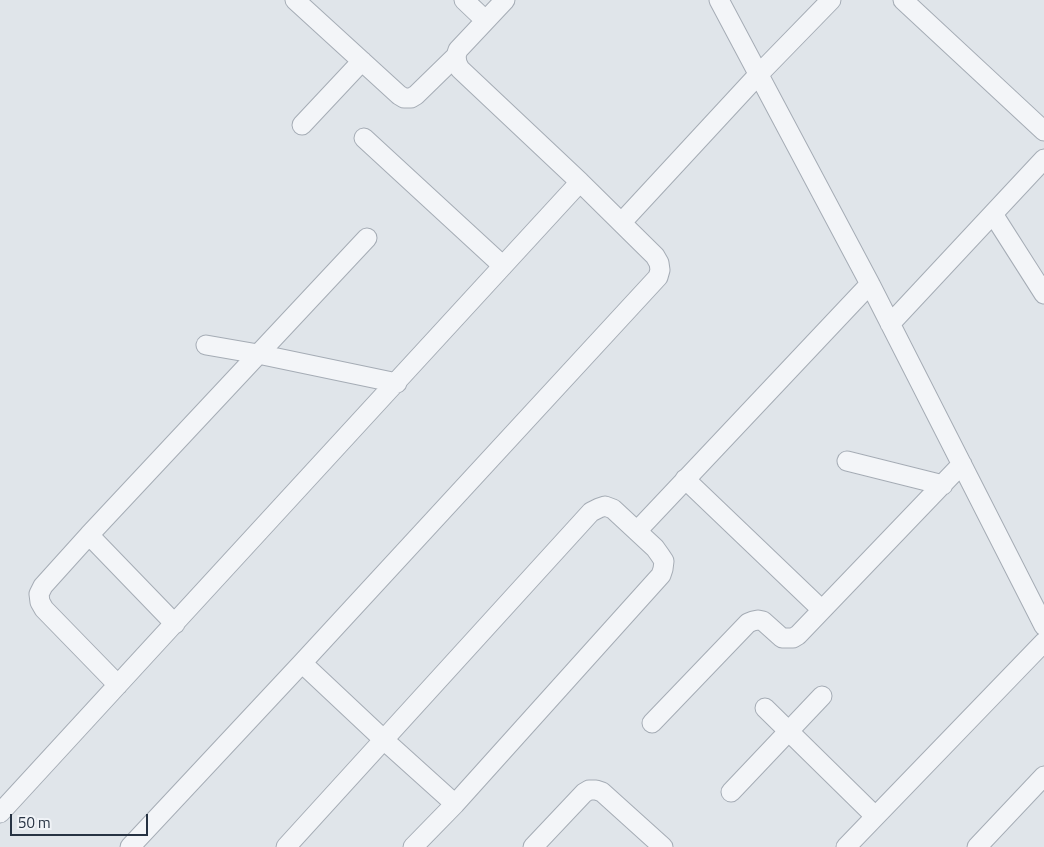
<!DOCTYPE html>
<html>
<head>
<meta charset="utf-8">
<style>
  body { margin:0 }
  #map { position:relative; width:1044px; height:847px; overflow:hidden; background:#e0e5ea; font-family:"Titillium Web",sans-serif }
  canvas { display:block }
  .scale { position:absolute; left:10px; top:814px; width:138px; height:22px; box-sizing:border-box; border:2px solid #273343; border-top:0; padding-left:6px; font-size:15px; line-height:18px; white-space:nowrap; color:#273343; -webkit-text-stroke:4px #f0f3f7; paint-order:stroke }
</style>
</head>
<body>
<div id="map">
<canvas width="1044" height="847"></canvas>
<div class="scale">50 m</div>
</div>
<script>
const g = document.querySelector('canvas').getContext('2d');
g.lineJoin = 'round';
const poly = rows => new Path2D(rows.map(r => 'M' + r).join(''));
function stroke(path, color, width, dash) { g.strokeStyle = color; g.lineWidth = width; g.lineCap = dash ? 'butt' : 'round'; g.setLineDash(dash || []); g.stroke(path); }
const street = poly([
  [295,0,399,95,404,98,411,98,416,95,456,56],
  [464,0,485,20],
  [719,0,870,284,1044,626],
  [903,0,1044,131],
  [302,125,362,61],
  [364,138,503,266],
  [993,214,1044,294],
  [622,222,758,75,831,0],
  [890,324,1044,159],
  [206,345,258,354,397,383],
  [847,461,943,485],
  [685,479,822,610],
  [637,531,870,284],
  [89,535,43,586,39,594,40,602,44,609,118,685],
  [175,624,89,535,367,238],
  [302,663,384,740,455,804],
  [765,708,875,816],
  [652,723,748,623,753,621,758,620,763,621,782,638,793,638,798,635,962,464],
  [731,792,822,696],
  [0,813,580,182],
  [130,847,302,663,658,277,660,270,659,263,655,256,580,182,460,69,457,63,456,56,458,50,505,0],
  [286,847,591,512,599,508,605,506,613,509,655,548,660,555,664,561,663,569,661,575,455,804,413,847],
  [533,847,584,793,589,790,596,790,602,792,663,847],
  [846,847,1044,642],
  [977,847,1044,776]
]);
stroke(street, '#a5acb5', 21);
stroke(street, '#f3f5f8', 19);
</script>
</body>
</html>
